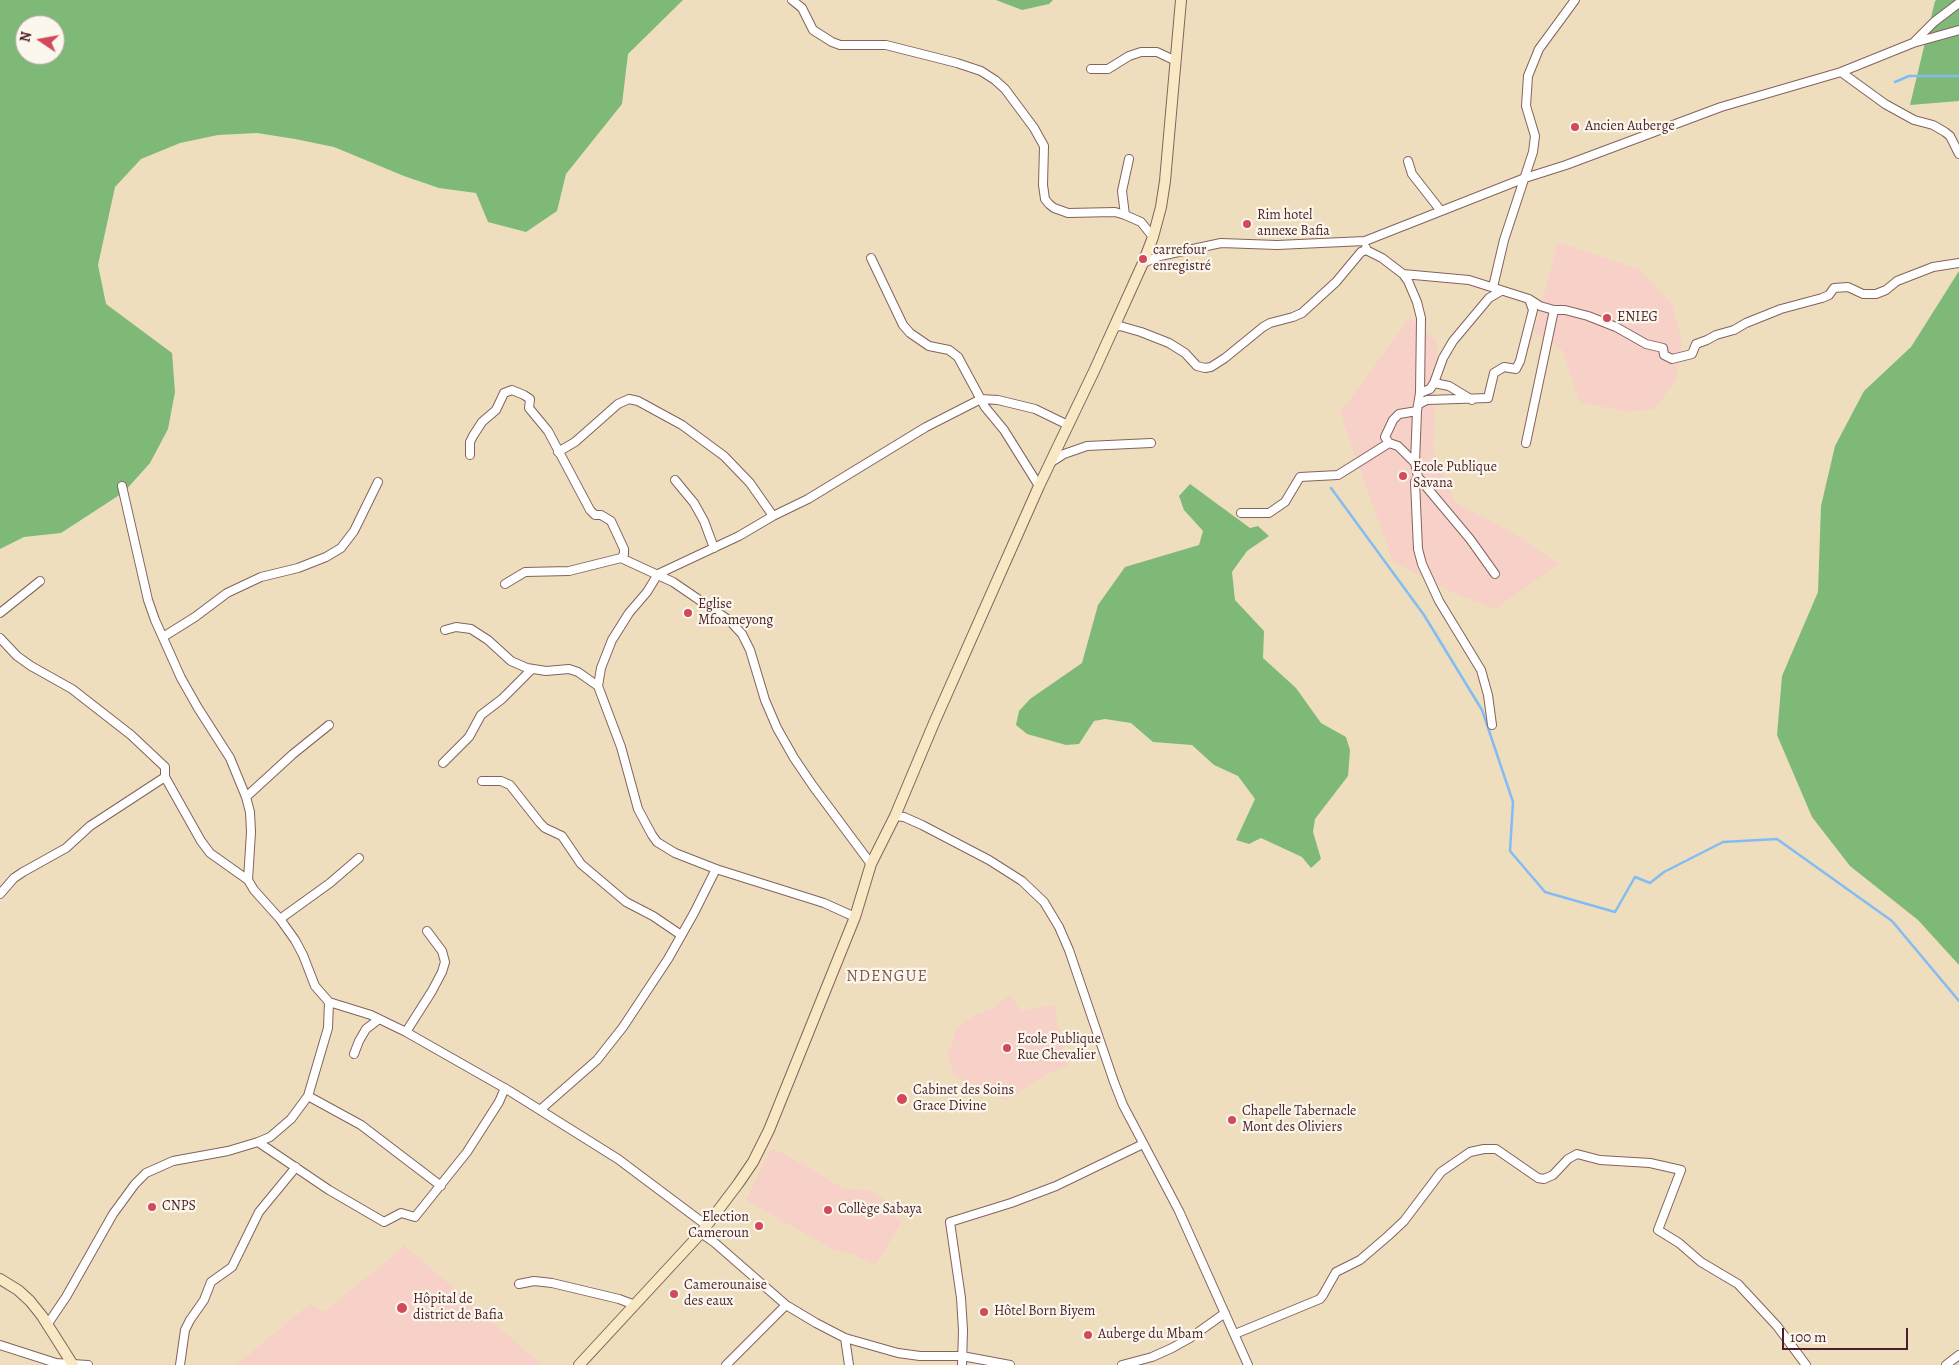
<!DOCTYPE html>
<html>
<head>
<meta charset="utf-8">
<style>
  body { margin:0 }
  #map { position:relative; width:1959px; height:1365px; overflow:hidden; background:#efdebd; font-family:Alegreya,serif }
  canvas { display:block }
  .north { position:absolute; left:15px; top:15px; width:50px; height:50px; box-sizing:border-box; background:#fbf7ec; border:1px solid #b4a19f; border-radius:50%; rotate:282deg; font-size:14px; font-weight:700; line-height:20px; text-align:center; color:#4a1f2b }
  .north::after { content:''; display:block; margin:auto; width:18px; height:22px; background:#d1495b; clip-path:polygon(50% 0,100% 100%,50% 72%,0 100%) }
  .scale { position:absolute; left:1782px; top:1328px; width:126px; height:22px; box-sizing:border-box; border:2px solid #4a1f2b; border-top:0; padding-left:6px; font-size:15px; line-height:18px; white-space:nowrap; color:#4a1f2b; -webkit-text-stroke:4px #fbf7ec; paint-order:stroke }
</style>
</head>
<body>
<div id="map">
<canvas width="1959" height="1365"></canvas>
<div class="north">N</div>
<div class="scale">100 m</div>
</div>
<script>
const g = document.querySelector('canvas').getContext('2d');
g.lineJoin = 'round';
function paint(path, color) { g.fillStyle = color; g.fill(path, 'evenodd'); }
const poly = rows => new Path2D(rows.map(r => 'M' + r).join(''));
function stroke(path, color, width, dash) { g.strokeStyle = color; g.lineWidth = width; g.lineCap = dash ? 'butt' : 'round'; g.setLineDash(dash || []); g.stroke(path); }
function drawText(font, color, halo, rows, align = 'center') {
  g.font = font + ' Alegreya,serif'; g.lineWidth = 4.5; g.setLineDash([]); g.textBaseline = 'middle'; g.strokeStyle = halo; g.fillStyle = color; for (const [text, x, y, turn = 0] of rows) {
    g.save(); g.translate(x, y); g.rotate((+turn || 0) * Math.PI / 180); g.textAlign = isNaN(turn) ? turn : align; if (halo) g.strokeText(text, 0, 0); g.fillText(text, 0, 0); g.restore();
  }
}
paint(poly([
  [1558,242,1639,269,1672,304,1682,341,1676,380,1655,409,1628,412,1579,402,1562,350,1534,332],
  [1410,317,1437,341,1433,450,1455,502,1509,531,1559,564,1495,609,1460,596,1393,562,1340,413],
  [1010,995,1021,1011,1054,1005,1068,1066,1046,1074,1006,1101,954,1075,947,1053,953,1042,956,1028,975,1015,991,1009],
  [771,1148,795,1160,843,1188,870,1191,895,1205,893,1214,901,1221,901,1223,876,1265,854,1255,834,1250,746,1200],
  [404,1245,542,1365,236,1365,310,1304,324,1312,392,1257]
]), '#f7d1c7');
paint(poly([
  [0,0,683,0,628,54,622,104,566,174,557,211,526,232,488,222,476,193,439,188,404,176,334,147,295,139,257,133,218,135,180,143,141,159,115,187,98,265,106,304,172,353,175,392,168,429,150,463,124,492,61,533,24,537,0,549],
  [25,25,55,25,55,55,25,55],
  [996,0,1053,0,1049,4,1022,10],
  [1937,0,1959,0,1959,101,1910,105,1935,1],
  [1959,271,1959,965,1918,920,1850,866,1812,817,1777,735,1782,676,1818,592,1821,506,1835,446,1864,391,1911,347],
  [1190,484,1250,528,1258,526,1269,536,1247,551,1232,572,1235,600,1264,631,1263,658,1296,688,1321,723,1346,737,1350,750,1348,776,1315,819,1313,832,1321,859,1311,868,1302,857,1261,838,1249,844,1236,840,1255,799,1238,776,1214,765,1192,745,1153,742,1131,723,1105,719,1094,721,1079,744,1066,745,1027,734,1016,725,1019,711,1030,699,1082,663,1098,605,1125,567,1199,545,1203,531,1184,510,1179,496]
]), '#7eb978');
stroke(poly([
  [1895,82,1909,76,1959,76],
  [1331,488,1424,615,1482,710,1513,802,1510,851,1545,892,1615,912,1635,877,1650,883,1664,872,1723,842,1777,839,1892,921,1959,1001]
]), '#82bcf3', 2.5);
const street = poly([
  [792,0,802,8,813,30,832,42,840,45,886,45,957,63,981,71,995,80,1005,89,1034,128,1044,146,1043,185,1045,199,1049,204,1054,208,1068,213,1115,212,1125,215,1141,222,1153,237],
  [1915,41,1934,22,1959,3],
  [1091,69,1108,69,1129,56,1141,52,1157,52,1176,61],
  [1841,72,1885,104,1914,120,1933,125,1945,132,1950,136,1959,154],
  [1408,161,1412,174,1441,211],
  [1125,215,1122,191,1129,159],
  [1366,250,1382,258,1403,274,1469,280,1529,299,1540,306,1554,310,1565,310,1588,316,1616,327,1646,344,1663,348,1664,355,1672,359,1692,354,1696,344,1707,340,1716,335,1734,330,1746,323,1781,309,1822,298,1829,295,1834,288,1848,287,1863,294,1876,294,1886,290,1897,281,1933,267,1959,263],
  [871,258,903,325,910,333,929,346,949,350,958,357,985,407,1004,430,1039,486],
  [1143,263,1160,256,1221,243,1277,245,1365,241,1525,178,1566,165,1721,107,1841,72,1913,43,1959,30],
  [1403,274,1408,281,1417,302,1421,318,1420,393,1417,411,1415,463,1418,477,1415,482,1418,549,1422,564,1439,601,1481,670,1488,695,1492,725],
  [1493,287,1504,240,1533,152,1535,136,1526,106,1528,76,1539,49,1575,0],
  [1114,327,1120,326,1141,332,1169,343,1185,353,1197,366,1205,368,1211,367,1225,358,1263,327,1270,323,1293,317,1302,313,1336,282,1361,252,1366,250,1366,248],
  [1434,383,1449,386,1472,400],
  [1420,393,1430,389,1434,383,1443,358,1453,341,1489,298,1501,291],
  [1419,404,1427,400,1488,398,1494,373,1504,367,1516,369,1520,361,1533,310,1529,299],
  [1526,443,1554,310],
  [558,452,575,442,618,404,629,399,638,401,682,425,724,456,750,483,773,516],
  [470,455,470,442,473,436,482,422,496,410,504,393,512,390,524,395,530,399,529,408,548,431,590,510,595,515,601,515,611,521,624,549,624,554,621,558],
  [1050,463,1064,454,1087,446,1151,443],
  [1415,463,1398,446,1389,443,1385,437,1393,420,1399,414,1417,411],
  [1418,477,1470,539,1495,574],
  [675,480,694,503,704,521,714,548],
  [122,486,148,600,155,620,181,678,198,708,230,758,246,797,250,812,251,832,248,880,254,890,280,919,295,940,303,955,315,986,329,1002],
  [1241,513,1269,513,1285,502,1300,477,1338,475,1389,443],
  [505,584,525,572,569,571,621,558,673,582,730,621,742,634,750,650,765,700,777,728,794,758,813,786,871,864],
  [0,613,40,581],
  [445,630,456,627,471,629,488,640,511,661,527,668,546,671,569,669,578,672,598,686],
  [163,637,195,617,227,593,261,577,298,568,326,557,341,548,354,531,378,482],
  [0,638,17,656,31,666,72,689,131,735,165,767,165,777],
  [443,763,469,737,481,715,502,699,531,670],
  [482,781,501,781,510,785,540,823,545,828,562,836,581,864,626,902,653,916,681,935],
  [246,797,293,754,329,725],
  [895,816,904,817,922,825,989,860,1022,881,1044,902,1059,927,1069,950,1114,1082,1123,1105,1179,1211,1248,1365],
  [716,869,675,853,657,842,652,835,638,809,621,747,598,686,601,668,612,640,629,613,647,592,658,574,739,536,773,516,808,499,926,427,981,399,998,400,1035,409,1068,425],
  [0,894,14,878,23,872,66,848,90,826,165,777,201,841,210,853,248,880],
  [280,919,330,883,359,858],
  [406,1032,432,991,442,972,445,962,442,951,427,931],
  [354,1054,359,1041,366,1029,379,1019],
  [308,1096,361,1125,441,1186],
  [540,1110,597,1060,623,1027,668,959,694,913,716,869,824,903,855,917],
  [258,1142,329,1190,384,1222,401,1213,415,1217,467,1152,499,1102,505,1088],
  [701,1233,715,1243,786,1305,816,1323,845,1338,898,1353,920,1356,962,1356,1010,1365],
  [519,1284,534,1281,552,1283,619,1299,635,1305],
  [47,1325,66,1297,113,1214,135,1184,146,1173,173,1161,228,1151,258,1142,270,1137,291,1119,308,1096,328,1028,329,1002,371,1015,406,1032,508,1090,618,1159,706,1225],
  [1235,1334,1320,1299,1323,1295,1336,1272,1360,1260,1388,1236,1404,1221,1441,1172,1470,1152,1484,1149,1496,1149,1538,1178,1544,1179,1553,1175,1568,1159,1577,1154,1600,1160,1650,1163,1681,1170,1658,1230,1679,1243,1701,1262,1738,1284,1777,1326,1806,1365],
  [845,1338,849,1365],
  [0,1345,56,1363,88,1365],
  [180,1365,185,1330,190,1320,204,1300,211,1282,232,1267,259,1212,296,1167],
  [726,1365,786,1305],
  [962,1365,963,1330,961,1298,950,1222,1011,1203,1056,1186,1143,1144],
  [1122,1365,1152,1357,1172,1348,1190,1338,1225,1313],
  [1946,1365,1959,1355]
]);
const secondary = poly([
  [0,1279,18,1290,30,1301,42,1316,73,1365],
  [579,1365,701,1233,738,1184,753,1162,769,1130,855,917,871,864,895,816,934,723,1039,486,1095,369,1143,263,1153,237,1161,207,1165,181,1181,0]
]);
stroke(street, '#84625e', 10);
stroke(secondary, '#84625e', 12);
stroke(street, '#fff', 8);
stroke(secondary, '#f8e8c3', 10);
for (const [x, y, r, color] of [
  [1575,127,5,"#d1495b"],
  [1247,224,5,"#d1495b"],
  [1143,259,5,"#d1495b"],
  [1607,318,5,"#d1495b"],
  [1403,476,5,"#d1495b"],
  [688,613,5,"#d1495b"],
  [1007,1048,5,"#d1495b"],
  [902,1099,6,"#d1495b"],
  [1232,1120,5,"#d1495b"],
  [152,1207,5,"#d1495b"],
  [828,1210,5,"#d1495b"],
  [759,1226,5,"#d1495b"],
  [674,1294,5,"#d1495b"],
  [402,1308,6,"#d1495b"],
  [984,1312,5,"#d1495b"],
  [1088,1335,5,"#d1495b"]
]) { const dot = new Path2D(); dot.arc(x, y, r, 0, 2 * Math.PI); g.fillStyle = color; g.fill(dot); stroke(dot, '#fbf7ec', 2); }
drawText('14px', '#4a1f2b', '#fbf7ec', [
  ["Ancien Auberge",1585,127],
  ["Rim hotel",1257,216],
  ["annexe Bafia",1257,232],
  ["carrefour",1153,251],
  ["enregistré",1153,267],
  ["ENIEG",1617,318],
  ["Ecole Publique",1413,468],
  ["Savana",1413,484],
  ["Eglise",698,605],
  ["Mfoameyong",698,621],
  ["Ecole Publique",1017,1040],
  ["Rue Chevalier",1017,1056],
  ["Cabinet des Soins",913,1091],
  ["Grace Divine",913,1107],
  ["Chapelle Tabernacle",1242,1112],
  ["Mont des Oliviers",1242,1128],
  ["CNPS",162,1207],
  ["Collège Sabaya",838,1210],
  ["Election",749,1218,"right"],
  ["Cameroun",749,1234,"right"],
  ["Camerounaise",684,1286],
  ["des eaux",684,1302],
  ["Hôpital de",413,1300],
  ["district de Bafia",413,1316],
  ["Hôtel Born Biyem",994,1312],
  ["Auberge du Mbam",1098,1335]
], 'left');
g.letterSpacing = '1px';
drawText('16px', '#815550', '#fbf7ec', [
  ["NDENGUE",887,977]
]);
g.letterSpacing = '0px';
</script>
</body>
</html>
